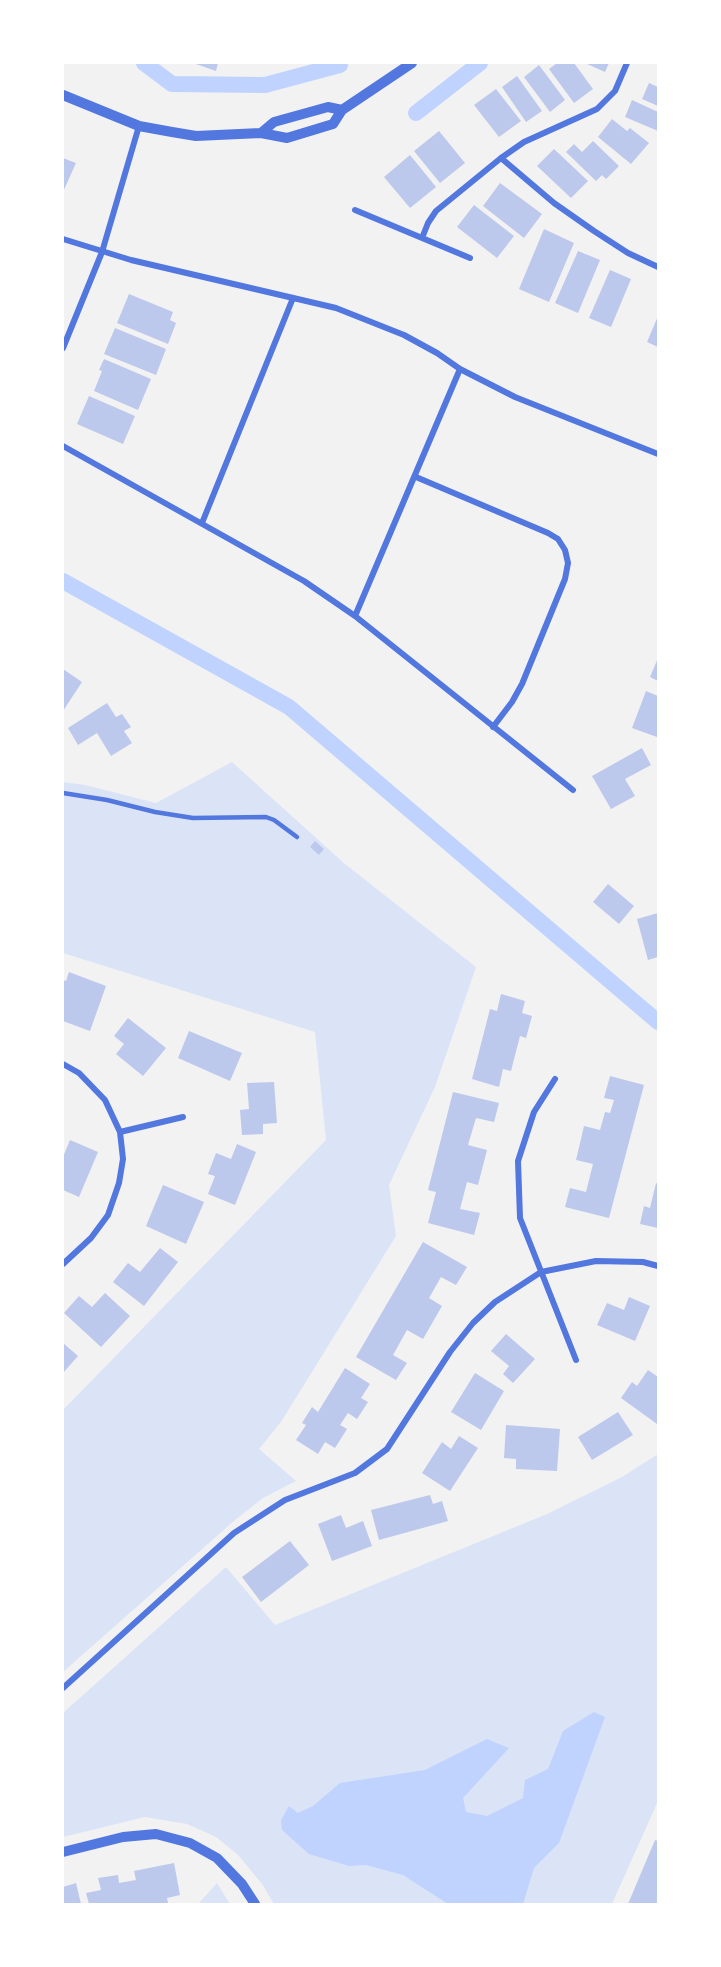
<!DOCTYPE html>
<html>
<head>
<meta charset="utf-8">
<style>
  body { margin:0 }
  #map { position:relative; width:721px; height:1967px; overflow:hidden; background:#f2f2f2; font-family:Lato,sans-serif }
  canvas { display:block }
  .frame { position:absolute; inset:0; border:64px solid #fff; pointer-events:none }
</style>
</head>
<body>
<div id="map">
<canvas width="721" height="1967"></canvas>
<div class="frame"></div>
</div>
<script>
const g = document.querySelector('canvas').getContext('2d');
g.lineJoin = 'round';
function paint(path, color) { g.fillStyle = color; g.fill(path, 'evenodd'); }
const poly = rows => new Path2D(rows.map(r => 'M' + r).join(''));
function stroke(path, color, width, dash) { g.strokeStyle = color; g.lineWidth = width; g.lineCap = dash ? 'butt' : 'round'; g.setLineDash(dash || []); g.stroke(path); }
paint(poly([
  [232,762,345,864,476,967,435,1087,389,1185,396,1236,281,1422,259,1449,296,1481,263,1498,235,1520,63,1672,63,1410,326,1140,315,1032,63,953,63,782,85,785,156,803],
  [658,1454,658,1801,612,1904,274,1904,262,1884,238,1855,216,1837,187,1824,145,1817,63,1837,63,1713,226,1567,275,1625,547,1514,622,1477],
  [217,1883,230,1904,198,1904]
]), '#dbe4f7');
paint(poly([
  [594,1712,605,1717,559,1843,534,1868,523,1904,448,1904,403,1875,366,1865,349,1866,309,1854,282,1830,281,1820,289,1806,298,1813,313,1806,340,1783,425,1770,487,1739,509,1748,463,1798,466,1812,487,1816,523,1798,525,1780,548,1769,563,1731]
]), '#bfd3fe');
stroke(poly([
  [144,63,172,84,265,85,340,65],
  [416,113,480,63],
  [63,581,289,707,658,1022]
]), '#bfd3fe', 16);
paint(poly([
  [193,63,218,63,216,71],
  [557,63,574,63,593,89,574,103,549,69],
  [585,63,609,63,605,72],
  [539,65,565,100,550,112,524,77],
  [517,76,542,111,526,122,502,87],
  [649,83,658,87,658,106,642,99],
  [496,89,521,121,499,137,474,105],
  [632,100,658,112,658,131,625,117],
  [612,119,627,131,630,128,649,143,631,164,598,137],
  [439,131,465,163,440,183,414,151],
  [593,141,619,166,606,179,602,175,596,181,566,152,574,144,582,152],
  [554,149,588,181,571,198,537,166],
  [410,155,436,187,410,208,384,177],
  [63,158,76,163,63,192],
  [500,183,542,214,524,238,483,206],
  [474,205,514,236,497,258,457,227],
  [544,229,574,243,549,302,519,289],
  [578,251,600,260,578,313,555,303],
  [610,270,631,279,611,327,589,318],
  [129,294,173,312,170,320,176,323,168,344,117,323],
  [658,316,658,347,647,342],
  [115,328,166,349,156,375,104,354],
  [104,359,151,379,138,410,94,391,102,371,99,370],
  [89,396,135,416,123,444,77,424],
  [658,658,658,681,650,677],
  [63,669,82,682,63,711],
  [646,691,658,696,657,737,632,728],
  [107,703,116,717,122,714,131,727,124,731,132,743,111,756,97,733,78,745,68,728],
  [642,748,651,765,625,779,635,796,611,809,592,776],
  [315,841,324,849,319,855,310,847],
  [608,884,634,906,619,924,593,902],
  [658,913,658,957,648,960,637,919],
  [69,972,106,986,90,1031,63,1021,63,980,66,981],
  [501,994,525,1001,522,1013,532,1016,526,1038,520,1036,511,1071,503,1069,499,1087,472,1079,490,1009,497,1011],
  [128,1018,166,1048,143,1076,116,1054,124,1044,114,1036],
  [189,1031,242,1053,230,1081,178,1058],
  [610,1076,644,1085,609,1218,565,1207,570,1188,586,1192,593,1164,576,1160,584,1126,600,1130,605,1112,610,1113,614,1100,604,1098],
  [274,1082,277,1123,263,1124,263,1134,242,1135,240,1110,249,1109,247,1083],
  [453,1092,499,1103,494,1122,476,1118,468,1145,487,1150,478,1185,467,1182,460,1209,480,1213,474,1235,428,1223,436,1192,428,1190],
  [70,1140,98,1152,79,1197,63,1190,63,1157],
  [237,1144,256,1152,235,1205,208,1194,215,1176,208,1174,216,1153,231,1159],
  [656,1183,658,1184,658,1228,640,1224,644,1206,650,1208],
  [163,1185,204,1202,186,1244,146,1226],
  [423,1242,467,1267,456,1285,441,1277,429,1298,442,1306,423,1339,407,1330,393,1355,407,1363,396,1380,356,1357],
  [160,1248,178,1262,144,1306,113,1282,128,1263,140,1272],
  [105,1293,130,1316,101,1347,64,1313,79,1296,92,1307],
  [629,1297,650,1306,635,1341,597,1325,607,1303,624,1310],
  [506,1334,535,1359,513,1383,503,1374,509,1366,491,1351],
  [63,1343,78,1356,63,1373],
  [345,1368,370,1384,361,1398,368,1402,357,1419,348,1413,340,1425,347,1429,335,1448,325,1442,318,1454,296,1440,306,1425,302,1423,312,1407,318,1412],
  [648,1370,658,1377,657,1424,621,1398,632,1382,637,1386],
  [475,1373,504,1391,481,1430,451,1412],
  [618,1412,633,1435,592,1460,578,1437],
  [506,1425,560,1429,557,1471,516,1469,516,1459,504,1458],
  [459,1436,478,1448,450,1491,422,1473,442,1442,451,1449],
  [430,1495,433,1504,442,1501,448,1521,379,1540,371,1510],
  [341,1515,346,1528,363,1521,372,1546,332,1561,318,1524],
  [290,1541,309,1565,261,1602,242,1577],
  [655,1840,658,1841,658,1904,628,1904],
  [174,1863,180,1895,167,1898,168,1903,89,1904,86,1893,101,1890,98,1878,118,1875,119,1883,136,1880,134,1871],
  [76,1883,81,1904,63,1904,63,1887]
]), '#bdc9ec');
stroke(poly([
  [63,793,107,800,155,812,193,818,266,817,274,820,297,837]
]), '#5277de', 4.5);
stroke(poly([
  [501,158,554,203,594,231,628,253,658,267],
  [355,210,470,258],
  [422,238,428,223,436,211,501,158,524,142,597,109,615,91,627,63],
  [63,239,131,260,336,308,404,335,437,353,460,369,515,397,658,454],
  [63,348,102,252,139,126],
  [63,446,304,581,355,616,573,790],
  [416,477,548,533,558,539,565,550,568,563,565,579,522,684,512,702,493,727],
  [202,523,293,298],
  [355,616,460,369],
  [63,1064,79,1073,105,1100,120,1132,123,1159,119,1183,108,1215,91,1238,63,1264],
  [555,1079,534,1112,518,1161,520,1218,576,1360],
  [120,1132,183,1117],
  [63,1688,234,1533,285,1500,355,1473,387,1449,450,1352,473,1323,495,1302,541,1272,596,1261,643,1262,658,1266]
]), '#5277de', 6);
stroke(poly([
  [63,95,139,126,172,132,196,136,261,133,287,138,333,124,342,110,412,63],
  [261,133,274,122,328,107,342,110],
  [63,1852,123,1837,156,1834,190,1843,217,1858,242,1884,255,1904]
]), '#5277de', 10);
</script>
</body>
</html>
